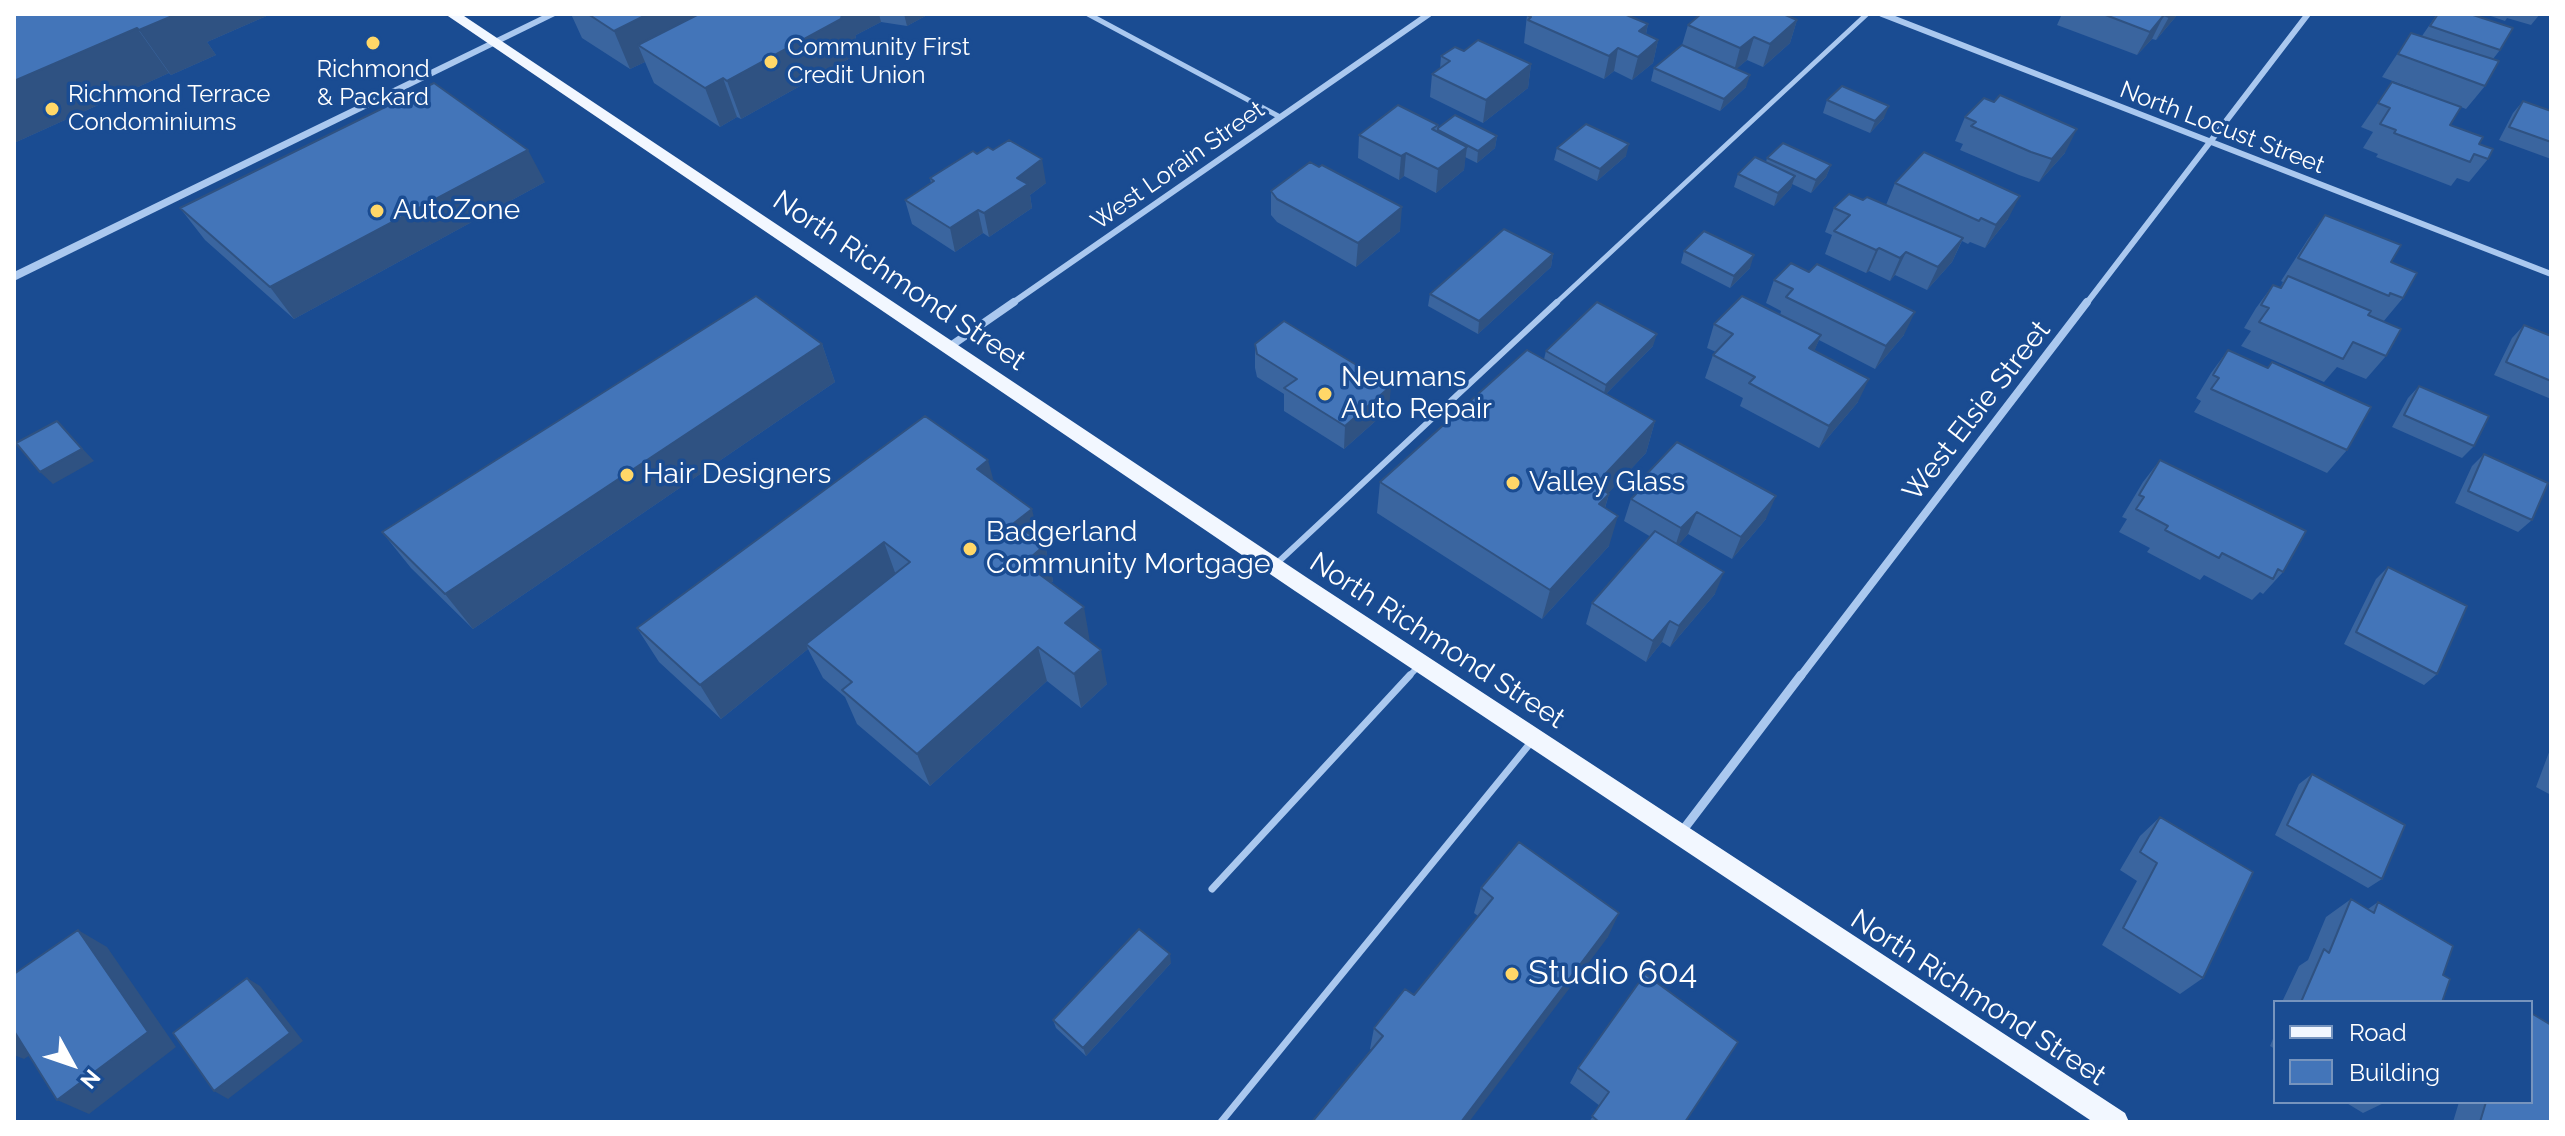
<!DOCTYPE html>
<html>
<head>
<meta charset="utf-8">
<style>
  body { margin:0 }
  #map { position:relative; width:2565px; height:1136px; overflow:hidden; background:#1a4c92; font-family:Raleway,sans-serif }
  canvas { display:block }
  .frame { position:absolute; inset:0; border:16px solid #fff; pointer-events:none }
  .legend { position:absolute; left:2273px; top:1000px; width:260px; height:104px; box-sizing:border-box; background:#1a4c92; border:2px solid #7694be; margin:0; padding:10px 14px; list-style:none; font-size:24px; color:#fff }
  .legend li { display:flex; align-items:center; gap:16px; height:40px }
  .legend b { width:40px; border:2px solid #7694be }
  .north { position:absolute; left:32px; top:1024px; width:80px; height:80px; -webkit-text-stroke:6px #1a4c92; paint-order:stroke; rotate:130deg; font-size:22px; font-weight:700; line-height:32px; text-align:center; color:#fff }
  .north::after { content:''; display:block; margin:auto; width:28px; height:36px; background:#fff; clip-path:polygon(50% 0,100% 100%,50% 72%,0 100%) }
</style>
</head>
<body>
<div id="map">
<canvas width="2565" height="1136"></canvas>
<div class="frame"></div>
<ul class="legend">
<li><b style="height:10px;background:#f2f7ff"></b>Road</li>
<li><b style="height:22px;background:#4375b9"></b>Building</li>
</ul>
<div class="north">N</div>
</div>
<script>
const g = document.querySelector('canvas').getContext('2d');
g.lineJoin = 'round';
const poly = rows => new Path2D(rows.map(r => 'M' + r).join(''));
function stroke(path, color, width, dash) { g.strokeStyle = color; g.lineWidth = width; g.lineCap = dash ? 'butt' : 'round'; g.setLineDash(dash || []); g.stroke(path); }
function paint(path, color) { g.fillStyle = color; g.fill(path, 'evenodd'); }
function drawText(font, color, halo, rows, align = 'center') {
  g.font = font + ' Raleway,sans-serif'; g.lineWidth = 7; g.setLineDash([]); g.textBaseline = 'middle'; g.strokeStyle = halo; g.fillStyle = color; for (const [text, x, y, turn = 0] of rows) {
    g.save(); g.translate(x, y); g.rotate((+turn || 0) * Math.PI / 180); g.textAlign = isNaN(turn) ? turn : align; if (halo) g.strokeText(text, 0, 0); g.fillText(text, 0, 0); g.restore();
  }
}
stroke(poly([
  [1088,14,1280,117],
  [1555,304,1867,14]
]), '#aac8ef', 5);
stroke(poly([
  [1275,565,1557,302],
  [1408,677,1419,666]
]), '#aac8ef', 6);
stroke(poly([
  [1212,889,1410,675],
  [1221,1122,1532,741]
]), '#aac8ef', 7);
stroke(poly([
  [1882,14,2551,274],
  [1011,304,1429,14],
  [2086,304,2308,14]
]), '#aac8ef', 6);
stroke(poly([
  [949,347,1014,302],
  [1800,677,2087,302]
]), '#aac8ef', 8);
stroke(poly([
  [1680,834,1801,675]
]), '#aac8ef', 9);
paint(poly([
  [546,14,559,14,14,281,14,272,546,14]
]), '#aac8ef');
paint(poly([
  [445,14,461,14,1309,579,2125,1113,2129,1122,2093,1122,1295,591,445,14]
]), '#f2f7ff');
paint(poly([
  [14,14,271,14,207,42,216,55,171,75,169,73,14,143],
  [571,14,929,14,907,26,881,22,856,35,852,57,741,119,737,117,720,127,654,83,645,62,630,69,582,38],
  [2062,14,2178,14,2156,40,2152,39,2137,55,2057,25],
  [2437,14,2500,50,2493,59,2485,86,2466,109,2461,107,2450,125,2479,144,2488,159,2469,182,2457,178,2451,186,2376,157,2378,154,2363,148,2373,132,2361,127,2392,82,2419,91,2382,77,2411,33,2422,36],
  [2485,14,2540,14,2531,25,2507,18,2505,21],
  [1527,15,1648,24,1646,34,1658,40,1653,63,1632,80,1614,71,1604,79,1524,43],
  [1797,20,1790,43,1763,67,1747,60,1736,69,1746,87,1720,111,1651,81,1654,68,1682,45,1688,25],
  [1464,51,1531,64,1528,88,1483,123,1430,97,1432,74,1440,69,1441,56],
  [1827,100,1884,118,1870,133,1823,113],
  [2523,101,2551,111,2551,159,2499,140,2513,113],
  [1994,102,2065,153,2039,182,2019,175,1960,150,1963,144,1955,141,1965,117],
  [1438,125,1438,128,1497,136,1495,148,1477,163,1465,157,1464,170,1436,193,1404,176,1399,180,1358,158,1359,135],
  [1557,148,1626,156,1597,181,1554,160],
  [977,154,1046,183,1030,195,1032,208,989,237,983,233,955,252,912,224,905,200,931,183,930,178],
  [1767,158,1831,165,1826,177,1811,193,1792,184,1791,188,1774,206,1734,187,1738,174,1766,162],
  [545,182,294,319,205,240,180,208],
  [1895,183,2008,219,1985,248,1970,242,1968,244,1962,241,1952,262,1927,290,1895,275,1890,281,1869,271,1866,273,1825,254,1832,235,1825,232,1834,208,1863,200,1886,205],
  [1271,191,1400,231,1356,267,1277,222,1271,215],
  [2325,215,2391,262,2403,298,2383,322,2386,356,2366,379,2337,367,2324,382,2241,346,2251,331,2244,328,2256,308,2273,285,2280,288,2283,282,2281,281,2308,239],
  [1684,251,1750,268,1730,288,1681,263],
  [1553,254,1551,267,1478,334,1428,306,1430,294],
  [1774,280,1904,335,1875,369,1819,340,1814,351,1858,402,1819,448,1740,406,1743,398,1705,378,1713,355,1716,352,1707,348,1714,324,1780,315,1781,311,1766,303],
  [2524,325,2551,336,2551,399,2494,375,2512,338],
  [822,344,835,382,473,629,411,568,382,532],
  [1255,344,1389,409,1344,449,1284,411,1284,394,1257,377,1255,368],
  [1653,346,1606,394,1655,421,1646,453,1608,493,1609,494,1605,508,1609,546,1542,619,1377,513,1380,482,1544,359,1546,351],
  [2228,350,2267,368,2272,362,2347,450,2327,473,2194,412,2201,401,2196,398,2211,373],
  [2419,386,2474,446,2462,458,2392,427,2408,398],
  [2484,454,2532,520,2518,532,2455,503,2472,466],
  [2160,460,2283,572,2263,594,2260,592,2252,600,2204,575,2200,580,2147,552,2150,548,2119,532,2127,519,2122,517,2143,482],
  [1641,480,1766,519,1732,559,1688,534,1678,545,1715,594,1670,647,1662,642,1646,662,1586,624,1592,603,1651,537,1624,521,1631,499,1637,492],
  [994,481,1039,540,1045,545,1053,581,1051,583,1090,642,1107,684,1081,708,1047,681,930,786,857,724,845,697,823,678,808,649,721,719,659,662,637,628],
  [2388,567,2437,674,2424,685,2344,644,2376,579],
  [2551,747,2551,795,2536,787],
  [2312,774,2382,879,2368,888,2275,835,2299,784],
  [2160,817,2203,978,2180,994,2102,945,2137,881,2120,870,2140,836],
  [1481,888,1608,937,1372,1050,1370,1049,1374,1028,1414,995,1478,916,1474,913],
  [2351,899,2368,909,2378,902,2443,975,2442,1002,2282,1002,2299,966,2308,960,2326,917],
  [1171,963,1086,1056,1056,1028,1053,1020],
  [2275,1034,2275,1049,2270,1046],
  [1578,1068,1685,1122,1589,1122,1600,1106,1570,1083],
  [2345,1102,2386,1102,2363,1113],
  [2459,1102,2531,1102,2551,1122,2453,1122]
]), '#3a659f');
paint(poly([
  [177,14,271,14,207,42,216,55,171,75,139,30],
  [648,14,705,14,638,45,645,62,630,69,614,31],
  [842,14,879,14,881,22,856,35,852,57,741,119,727,81],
  [904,14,929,14,907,26],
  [2171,14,2178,14,2156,40,2169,17],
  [2164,15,2152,39,2137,55,2150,32],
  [1797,20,1790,43,1763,67,1770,44],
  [1648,24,1643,48,1639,31],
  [137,28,169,73,14,143,14,81],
  [1754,37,1747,60,1734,71,1740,48],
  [1658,40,1653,63,1632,80,1638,57],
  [1618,48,1614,71,1604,79,1609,56],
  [1531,64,1528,88,1483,123,1486,100],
  [1750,75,1746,87,1720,111,1724,99],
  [723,78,737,117,720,127,705,88],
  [1889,106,1884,118,1870,133,1875,121],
  [2077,129,2065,153,2039,182,2052,159],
  [1497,136,1495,148,1477,163,1478,151],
  [1629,144,1626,156,1597,181,1600,169],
  [1467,147,1464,170,1436,193,1438,169],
  [528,150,545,182,294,319,270,287],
  [1406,153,1404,176,1399,180,1401,156],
  [1042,159,1046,183,1030,195,1032,208,989,237,984,213,1017,178],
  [1831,165,1826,177,1811,193,1816,180],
  [1795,176,1791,188,1774,206,1778,193],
  [2020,196,2008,219,1985,248,1996,225],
  [1402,207,1400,231,1356,267,1358,243],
  [978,210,983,233,955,252,950,228],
  [1963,238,1952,262,1927,290,1938,267],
  [1879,248,1869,271,1866,273,1876,250],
  [1906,252,1895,275,1890,281,1900,258],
  [1553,254,1551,267,1478,334,1479,321],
  [1754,255,1750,268,1730,288,1734,276],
  [1915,312,1904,335,1875,369,1886,346],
  [1657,334,1653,346,1603,397,1606,385],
  [1821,335,1811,359,1809,348],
  [822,344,835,382,473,629,445,594],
  [1869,379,1858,402,1819,448,1829,426],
  [1391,386,1389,409,1344,449,1345,426],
  [57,421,94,461,53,484,40,472],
  [1655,421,1646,453,1587,516,1595,485],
  [988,460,998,497,977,469],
  [1609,494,1600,524,1599,504],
  [1776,496,1766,519,1732,559,1741,537],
  [1032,509,1040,545,1014,523],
  [1697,512,1688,534,1674,550,1681,528],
  [1618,516,1609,546,1542,619,1550,590],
  [884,542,897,578,806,644,808,649,721,719,700,685],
  [1045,545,1053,581,1032,599,1024,563],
  [1724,572,1715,594,1670,647,1679,626],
  [1084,607,1090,642,1065,623],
  [1670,621,1662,642,1646,662,1653,641],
  [1038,647,1047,681,930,786,917,754],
  [1101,650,1107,684,1081,708,1074,674],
  [1619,913,1608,937,1469,1122,1461,1122],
  [78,930,107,947,176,1047,89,1114,57,1100],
  [1170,954,1171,963,1086,1056,1083,1048],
  [247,978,260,986,303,1041,228,1099,214,1091],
  [14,1030,45,1045,24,1059,14,1055]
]), '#2f5282');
const building = poly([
  [14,14,177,14,139,30,137,28,14,81,14,14],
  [588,14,648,14,614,31,588,14],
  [699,14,842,14,841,19,727,81,723,78,705,88,638,45,699,14],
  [1529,14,1624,14,1648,24,1639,31,1658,40,1638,57,1618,48,1609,56,1528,20,1531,17,1527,15,1529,14],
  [1701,14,1783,14,1797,20,1770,44,1754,37,1740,48,1688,25,1701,14],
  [2103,14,2171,14,2169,17,2164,15,2150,32,2103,14],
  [2438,14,2470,14,2513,28,2500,50,2430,26,2438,14],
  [2411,33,2499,61,2485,86,2398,54,2411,33],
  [1478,40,1531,64,1486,100,1432,74,1450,61,1441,56,1455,47,1464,51,1478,40],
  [1682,45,1750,75,1724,99,1654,68,1682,45],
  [2392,82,2461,107,2450,125,2483,137,2479,144,2493,149,2488,159,2474,154,2470,162,2394,133,2396,130,2380,124,2390,108,2378,103,2392,82],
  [434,83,528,150,270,287,180,208,434,83],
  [1842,86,1889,106,1875,121,1827,100,1842,86],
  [2000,95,2077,129,2052,159,2031,152,1971,126,1976,122,1965,117,1984,98,1994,102,2000,95],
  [2523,101,2551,111,2551,142,2509,127,2523,101],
  [1398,105,1438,125,1432,129,1467,147,1438,169,1406,153,1401,156,1359,135,1398,105],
  [1455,115,1497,136,1478,151,1438,130,1438,128,1455,115],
  [1586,124,1629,144,1600,169,1557,148,1586,124],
  [1009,140,1042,159,1017,178,1028,184,984,213,978,210,950,228,905,200,934,181,930,178,973,151,977,154,988,147,993,150,1009,140],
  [1783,143,1831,165,1816,180,1767,158,1783,143],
  [1924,152,2020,196,1996,225,1981,218,1979,221,1895,183,1924,152],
  [1755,157,1795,176,1778,193,1738,174,1755,157],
  [1310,162,1319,167,1322,165,1402,207,1358,243,1277,199,1271,191,1310,162],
  [1849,194,1863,200,1867,197,1963,238,1938,267,1906,252,1900,258,1879,248,1876,250,1834,231,1850,215,1834,208,1849,194],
  [2325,215,2401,245,2391,262,2417,273,2403,298,2390,293,2389,296,2298,258,2325,215],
  [1504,229,1553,254,1479,321,1430,294,1504,229],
  [1704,231,1754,255,1734,276,1684,251,1704,231],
  [1791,263,1809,272,1817,264,1915,312,1886,346,1786,297,1793,289,1774,280,1791,263],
  [2288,276,2371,311,2368,315,2401,329,2386,356,2353,342,2343,359,2259,322,2269,308,2261,305,2273,285,2281,288,2288,276],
  [756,296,822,344,445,594,382,532,756,296],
  [1742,296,1821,335,1809,348,1869,379,1829,426,1749,383,1755,377,1713,355,1733,334,1714,324,1742,296],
  [1597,302,1657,334,1606,385,1546,351,1597,302],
  [1284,321,1391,386,1345,426,1284,388,1297,379,1257,354,1255,344,1284,321],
  [2524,325,2551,336,2551,381,2506,362,2524,325],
  [1527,350,1655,421,1595,485,1609,494,1599,504,1618,516,1550,590,1380,482,1527,350],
  [2228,350,2268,368,2272,362,2371,407,2347,450,2211,389,2219,378,2213,375,2228,350],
  [2419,386,2489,416,2474,446,2404,415,2419,386],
  [925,416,988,460,977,469,1032,509,1014,523,1045,545,1024,563,1084,607,1065,623,1101,650,1074,674,1038,647,917,754,842,690,852,682,806,644,910,562,884,542,700,685,637,628,925,416],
  [57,421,82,449,40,472,16,443,57,421],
  [1677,442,1776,496,1741,537,1697,512,1681,528,1631,499,1647,483,1641,480,1677,442],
  [2484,454,2548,483,2532,520,2468,491,2484,454],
  [2160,460,2306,531,2283,572,2278,569,2273,579,2222,553,2219,558,2165,530,2168,526,2136,509,2144,497,2139,495,2160,460],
  [1655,531,1724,572,1679,626,1670,621,1653,641,1592,603,1655,531],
  [2388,567,2467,606,2437,674,2356,632,2388,567],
  [2312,774,2405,825,2382,879,2287,825,2312,774],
  [2160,817,2253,872,2203,978,2123,928,2157,863,2140,852,2160,817],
  [1519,842,1619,913,1461,1122,1312,1122,1383,1036,1374,1028,1405,989,1414,995,1493,898,1481,888,1519,842],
  [2351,899,2374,913,2378,902,2453,946,2443,975,2450,979,2442,1002,2301,1002,2324,949,2329,953,2351,899],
  [1139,929,1170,954,1083,1048,1053,1020,1139,929],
  [78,930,148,1032,57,1100,14,1031,14,974,78,930],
  [1645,974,1738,1042,1685,1122,1599,1122,1592,1116,1609,1092,1578,1068,1645,974],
  [247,978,290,1033,214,1091,173,1033,247,978],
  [2531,1013,2551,1025,2551,1122,2480,1122,2486,1102,2531,1102,2531,1013]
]);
paint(building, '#4375b9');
stroke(building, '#2f5282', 2);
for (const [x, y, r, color] of [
  [373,43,8,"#ffd768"],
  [771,62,8,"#ffd768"],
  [52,109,8,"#ffd768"],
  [377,211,8,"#ffd768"],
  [1325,394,8,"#ffd768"],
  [627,475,8,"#ffd768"],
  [1513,483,8,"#ffd768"],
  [970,549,8,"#ffd768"],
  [1512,974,8,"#ffd768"]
]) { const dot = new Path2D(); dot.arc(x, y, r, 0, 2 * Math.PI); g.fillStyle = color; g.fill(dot); stroke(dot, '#1a4c92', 3); }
drawText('24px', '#fff', '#1a4c92', [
  ["Community First",787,48],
  ["Credit Union",787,76],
  ["Richmond",373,70,"center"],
  ["& Packard",373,98,"center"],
  ["Richmond Terrace",68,95],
  ["Condominiums",68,123]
], 'left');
drawText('24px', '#fff', '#1a4c92', [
  ["North Locust Street",2222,128,21],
  ["West Lorain Street",1178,166,-35]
]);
drawText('28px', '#fff', '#1a4c92', [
  ["AutoZone",393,211],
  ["Neumans",1341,378],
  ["Auto Repair",1341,410],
  ["Hair Designers",643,475],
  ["Valley Glass",1529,483],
  ["Badgerland",986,533],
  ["Community Mortgage",986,565]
], 'left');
drawText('28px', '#fff', '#1a4c92', [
  ["North Richmond Street",899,281,34],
  ["West Elsie Street",1977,411,-52],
  ["North Richmond Street",1437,641,33],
  ["North Richmond Street",1978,998,33]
]);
drawText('34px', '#fff', '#1a4c92', [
  ["Studio 604",1528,974]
], 'left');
</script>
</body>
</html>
